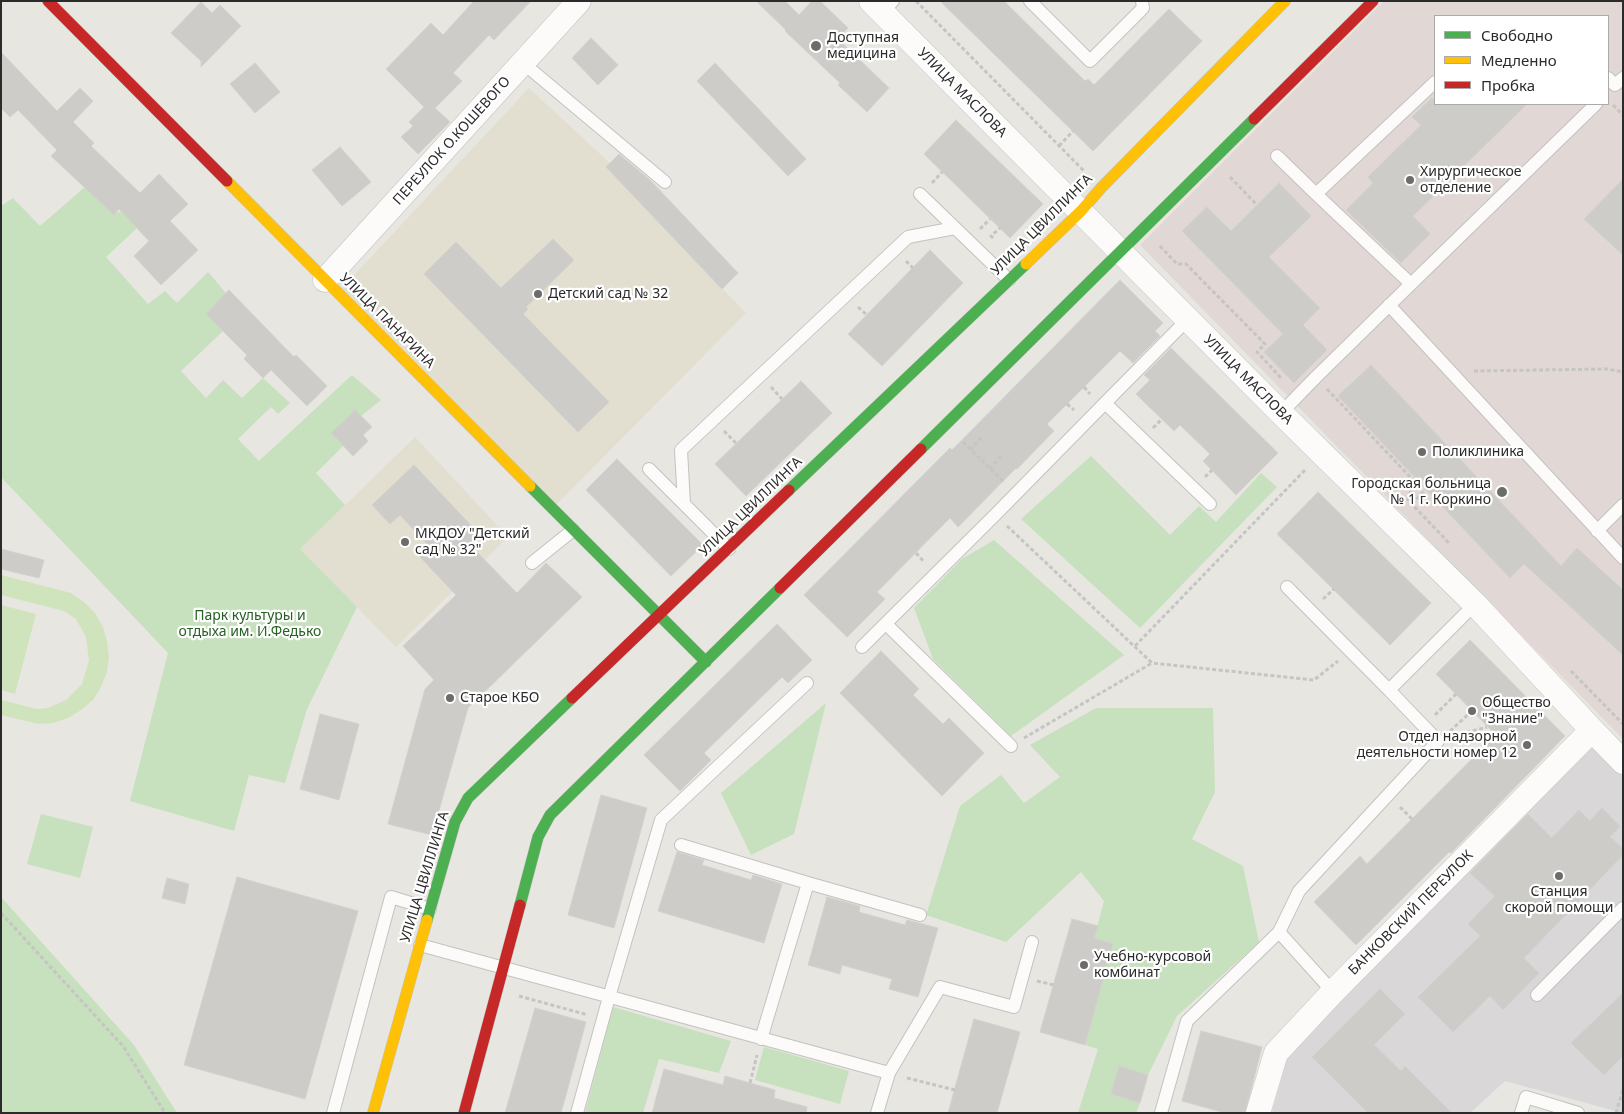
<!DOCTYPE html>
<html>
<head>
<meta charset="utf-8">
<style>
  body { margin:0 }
  #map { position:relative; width:1624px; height:1114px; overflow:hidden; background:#e8e6e1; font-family:"Noto Sans",sans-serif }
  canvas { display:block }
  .frame { position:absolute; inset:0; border:2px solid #2b2b2b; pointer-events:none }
  .legend { position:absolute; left:1434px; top:15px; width:175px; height:90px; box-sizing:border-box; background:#fff; border:1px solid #aaa; margin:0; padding:6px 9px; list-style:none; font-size:15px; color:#2b2b2b }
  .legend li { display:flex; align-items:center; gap:10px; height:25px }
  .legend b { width:25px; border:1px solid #aaa }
</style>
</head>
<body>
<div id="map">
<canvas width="1624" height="1114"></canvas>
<div class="frame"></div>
<ul class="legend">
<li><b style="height:6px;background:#4caf50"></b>Свободно</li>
<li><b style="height:6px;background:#ffc107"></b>Медленно</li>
<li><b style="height:6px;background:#c62828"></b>Пробка</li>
</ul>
</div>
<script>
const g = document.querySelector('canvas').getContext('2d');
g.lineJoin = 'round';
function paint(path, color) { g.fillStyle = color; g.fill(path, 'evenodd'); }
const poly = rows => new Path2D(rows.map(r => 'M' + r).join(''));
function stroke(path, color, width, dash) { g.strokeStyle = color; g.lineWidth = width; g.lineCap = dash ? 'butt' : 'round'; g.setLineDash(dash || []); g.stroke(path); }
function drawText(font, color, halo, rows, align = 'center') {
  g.font = font + ' "Noto Sans",sans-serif'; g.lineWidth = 4.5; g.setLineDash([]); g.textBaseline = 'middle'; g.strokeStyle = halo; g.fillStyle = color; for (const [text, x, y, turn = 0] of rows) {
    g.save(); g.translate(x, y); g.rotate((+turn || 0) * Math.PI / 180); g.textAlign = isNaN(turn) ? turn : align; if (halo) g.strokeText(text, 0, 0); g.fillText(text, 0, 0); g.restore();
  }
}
paint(poly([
  [1592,740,1623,771,1623,1113,1505,1081,1470,1113,1272,1112,1289,1051]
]), '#d9d7d8');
paint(poly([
  [529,88,610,163,606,167,746,313,556,505,342,288],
  [415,437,508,537,396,647,300,549]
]), '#e2dfd1');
paint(poly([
  [1384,1,1623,1,1623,739,1140,245],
  [1435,16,1608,16,1608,104,1435,104]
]), '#e1d7d4');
paint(poly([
  [85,187,114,214,121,211,137,228,106,257,148,304,165,291,177,303,208,272,226,293,223,331,181,371,206,398,223,380,242,398,263,378,290,403,278,414,271,407,238,439,259,461,352,375,381,400,361,416,355,410,331,433,343,446,316,473,345,505,300,549,357,607,307,709,285,783,249,775,234,831,130,801,168,653,1,477,1,206,13,198,40,226],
  [1091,456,1170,535,1199,506,1216,522,1261,473,1277,487,1140,628,1021,519],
  [994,540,1124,655,1011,736,933,659,914,608,962,559],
  [826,703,794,834,751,855,721,793],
  [1096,708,1213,708,1215,792,1192,839,1243,866,1259,942,1177,1016,1148,1075,1119,1067,1111,1094,1140,1103,1136,1113,1078,1113,1098,1049,1085,1045,1113,944,1094,938,1104,901,1081,872,1006,942,926,915,960,806,1001,775,1024,803,1060,777,1030,745],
  [41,814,93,827,80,878,27,864],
  [1,897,134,1045,177,1113,1,1113],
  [613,1007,731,1041,719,1073,659,1059,643,1113,585,1113],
  [764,1047,849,1071,840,1104,755,1080]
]), '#c7e0bd');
paint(poly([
  [1,575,71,593,84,602,95,613,103,627,107,641,109,657,107,672,101,687,93,700,81,710,68,718,53,723,38,724,1,715,1,700,37,709,48,708,66,700,82,684,89,660,86,637,76,619,64,611,1,595],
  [1,605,36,614,15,694,1,690]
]), '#cfe4bc');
const building = poly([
  [474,1,531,1,494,40,489,35,453,73,462,81,435,108,450,122,418,154,401,137,413,126,409,122,424,107,386,69,431,23,443,35,474,1],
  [756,1,785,1,799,15,812,1,820,1,848,28,838,39,889,88,867,112,838,85,840,83,785,31,786,30,756,1],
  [940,1,1004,1,1085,81,1088,79,1094,85,1169,9,1202,41,1093,151,940,1],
  [201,2,212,13,220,5,241,26,201,67,201,61,171,33,201,2],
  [591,38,618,65,598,85,572,58,591,38],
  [1,52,57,111,80,88,93,101,73,122,94,143,91,146,140,193,159,174,188,204,170,221,198,250,161,285,134,256,149,241,119,209,114,215,51,156,57,150,18,110,10,117,1,108,1,52],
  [255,63,280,92,255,113,230,84,255,63],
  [715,63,806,159,788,176,697,81,715,63],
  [1432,98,1435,101,1435,104,1527,104,1413,216,1430,234,1401,263,1346,210,1373,183,1368,177,1421,125,1412,117,1432,98],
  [956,120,1043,204,1010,238,924,154,956,120],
  [340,147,371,182,342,206,312,170,340,147],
  [619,154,650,180,738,273,722,289,606,167,619,154],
  [1623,179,1623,255,1584,219,1623,179],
  [1279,183,1311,216,1269,257,1320,308,1303,325,1327,350,1294,383,1264,352,1283,334,1182,231,1207,207,1231,231,1279,183],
  [553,239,574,260,526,307,528,309,523,314,609,402,578,432,424,274,456,242,501,288,553,239],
  [930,250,963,283,882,366,848,334,930,250],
  [1120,280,1163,323,1155,331,1160,336,1133,363,1120,351,1047,424,1054,431,1017,469,1016,468,958,527,950,518,877,592,885,599,847,637,804,595,950,448,952,450,1120,280],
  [229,290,294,357,296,355,327,386,307,406,271,370,263,378,244,359,247,355,206,314,229,290],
  [1171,348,1278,453,1236,495,1203,461,1210,454,1180,425,1174,431,1136,394,1150,380,1144,375,1171,348],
  [1371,365,1561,566,1577,548,1623,590,1623,655,1524,564,1510,578,1338,396,1371,365],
  [801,381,832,413,746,496,715,464,801,381],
  [355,410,372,427,363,435,368,441,353,456,331,433,355,410],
  [617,459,703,545,671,576,586,490,617,459],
  [414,465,480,535,469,544,517,593,546,563,582,597,468,708,432,835,388,824,425,689,434,680,403,646,456,595,420,557,430,547,400,515,390,524,372,505,414,465],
  [1318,492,1431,603,1390,645,1277,534,1318,492],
  [1,549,44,560,39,578,1,569,1,549],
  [777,624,812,660,788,683,782,677,704,753,711,760,680,791,644,755,777,624],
  [1470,640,1565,736,1451,853,1449,852,1356,945,1314,902,1360,856,1367,864,1496,735,1436,674,1470,640],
  [881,651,919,689,913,695,943,724,949,718,984,753,942,796,840,693,881,651],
  [320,714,359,724,339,800,300,789,320,714],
  [601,795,647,808,614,928,568,915,601,795],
  [1602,808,1620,826,1610,837,1623,849,1623,855,1524,958,1539,973,1503,1010,1490,996,1453,1032,1418,997,1480,936,1468,924,1495,896,1470,873,1528,814,1552,838,1579,810,1590,821,1602,808],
  [677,852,704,860,702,865,751,880,753,875,782,884,764,943,658,911,677,852],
  [237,877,358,911,305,1099,184,1065,237,877],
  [167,878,189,884,185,904,162,898,167,878],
  [827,897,860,906,859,912,905,925,907,920,938,928,918,997,889,989,892,979,842,965,840,974,808,965,827,897],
  [1072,919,1098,926,1094,938,1113,944,1085,1045,1040,1032,1072,919],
  [1380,989,1405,1014,1374,1045,1401,1071,1405,1066,1452,1113,1368,1113,1312,1057,1380,989],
  [1623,993,1623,1056,1604,1075,1571,1043,1623,993],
  [535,1008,586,1022,561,1113,505,1113,535,1008],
  [974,1019,1020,1032,997,1113,948,1113,974,1019],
  [1201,1031,1262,1047,1245,1113,1225,1113,1182,1101,1201,1031],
  [1119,1066,1148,1075,1140,1103,1111,1094,1119,1066],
  [664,1069,723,1085,725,1076,775,1090,774,1098,807,1107,806,1113,652,1113,664,1069]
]);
paint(building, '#cdccc8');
stroke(building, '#d3d1cd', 1);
const lane = poly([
  [1030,1,1090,61,1143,8,1142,1],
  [882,13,893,1],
  [523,63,665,182],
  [1608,78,1615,85,1623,78],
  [1277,156,1316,194,1435,82],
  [920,194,1009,280],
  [1411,284,1596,104],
  [1389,305,1623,558],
  [1188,319,1105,403,1210,504],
  [1281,413,1316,377,1411,284,1316,194],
  [649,469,684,504],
  [1597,531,1623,505],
  [729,549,684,504,681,450,908,237,955,228],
  [532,563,573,530],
  [1287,587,1389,690,1475,604],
  [886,624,1011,746],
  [862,647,995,515,1105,403],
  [681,845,808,883],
  [420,945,889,1073,877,1113],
  [1333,992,1279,932,1299,891,1438,741,1389,690],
  [1537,995,1623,908],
  [761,1039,808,883,920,915],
  [889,1073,940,987,1014,1007,1032,942],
  [333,1113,391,897,430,909],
  [577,1113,609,997,661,820,807,683],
  [1161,1113,1187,1021,1279,932],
  [1521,1113,1526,1097,1578,1113]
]);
const street = poly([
  [871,1,1281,413,1475,604,1592,730,1623,762],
  [325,280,579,1],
  [1258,1113,1276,1053,1333,992,1592,730]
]);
const fast = poly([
  [921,449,1254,119],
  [530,486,706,662],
  [789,490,1026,264],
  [520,905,538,837,550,815,780,588],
  [427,920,455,822,468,798,572,698]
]);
const slow = poly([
  [227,181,530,486],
  [1026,264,1081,211,1101,188,1285,1],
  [373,1113,427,920]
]);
const jam = poly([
  [48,1,227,181],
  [1254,119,1373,1],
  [780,588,921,449],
  [572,698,789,490],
  [464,1113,520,905]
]);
stroke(lane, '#c2c2c1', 14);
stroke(street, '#c2c2c1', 25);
stroke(fast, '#c2c2c1', 12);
stroke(slow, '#c2c2c1', 12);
stroke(jam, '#c2c2c1', 12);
stroke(poly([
  [916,1,1084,171],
  [1613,105,1623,115],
  [1059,146,1073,131],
  [1230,177,1257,205],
  [932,183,942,172],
  [980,229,990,219],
  [993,238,991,236,1000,228],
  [1160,246,1177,264,1186,264,1265,344,1257,352,1282,379],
  [906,261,913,268],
  [858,307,867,315],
  [1474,371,1607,369,1623,372],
  [771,387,782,399],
  [1084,387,1090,394],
  [1327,389,1414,481,1408,500,1449,543],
  [1067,404,1074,410],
  [1153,428,1162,419],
  [724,431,736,443],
  [963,442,1005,483],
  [970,450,983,436],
  [990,469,1002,455],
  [1205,477,1212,470],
  [1412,504,1426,489],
  [1007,526,1152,663,1314,680,1338,661],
  [916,553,924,562],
  [1323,599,1334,589],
  [1135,646,1306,469],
  [1571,671,1623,724],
  [1435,715,1456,694],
  [1450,731,1472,711],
  [1454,736,1487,727],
  [1024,738,1152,663],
  [1400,807,1412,819],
  [1,913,123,1046,165,1113],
  [1037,981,1054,985],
  [519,996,588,1015],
  [907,1078,955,1090],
  [750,1083,757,1055],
  [838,1113,838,1112],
  [1616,1113,1623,1089]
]), '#c5c5c4', 3, [4, 2.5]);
stroke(lane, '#fcfbfa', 12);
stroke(street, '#fcfbfa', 24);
stroke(fast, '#4caf50', 11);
stroke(slow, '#ffc107', 11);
stroke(jam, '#c62828', 11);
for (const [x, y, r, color] of [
  [816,46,6,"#6d6c6b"],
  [1410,180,5,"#6d6c6b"],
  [538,294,5,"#6d6c6b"],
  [1422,452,5,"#6d6c6b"],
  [1502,492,6,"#6d6c6b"],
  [405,542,5,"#6d6c6b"],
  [450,698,5,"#6d6c6b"],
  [1472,711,5,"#6d6c6b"],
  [1527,745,5,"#6d6c6b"],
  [1559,876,5,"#6d6c6b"],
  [1084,965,5,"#6d6c6b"]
]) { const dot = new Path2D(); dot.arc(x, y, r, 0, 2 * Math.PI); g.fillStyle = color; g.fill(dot); stroke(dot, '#fff', 2); }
drawText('14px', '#2b2b2b', '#fff', [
  ["Доступная",827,38],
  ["медицина",827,54],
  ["Хирургическое",1420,172],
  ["отделение",1420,188],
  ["Детский сад № 32",548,294],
  ["Поликлиника",1432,452],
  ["Городская больница",1491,484,"right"],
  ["№ 1 г. Коркино",1491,500,"right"],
  ["МКДОУ \"Детский",415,534],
  ["сад № 32\"",415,550],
  ["Старое КБО",460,698],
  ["Общество",1482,703],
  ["\"Знание\"",1482,719],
  ["Отдел надзорной",1517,737,"right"],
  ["деятельности номер 12",1517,753,"right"],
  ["Станция",1559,892,"center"],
  ["скорой помощи",1559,908,"center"],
  ["Учебно-курсовой",1094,957],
  ["комбинат",1094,973]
], 'left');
drawText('14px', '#2b2b2b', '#fff', [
  ["УЛИЦА МАСЛОВА",962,93,45],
  ["ПЕРЕУЛОК О.КОШЕВОГО",452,141,-48],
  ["УЛИЦА ЦВИЛЛИНГА",1042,225,-45],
  ["УЛИЦА ПАНАРИНА",387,321,45],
  ["УЛИЦА МАСЛОВА",1248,380,45],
  ["УЛИЦА ЦВИЛЛИНГА",751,507,-44],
  ["УЛИЦА ЦВИЛЛИНГА",425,877,-73],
  ["БАНКОВСКИЙ ПЕРЕУЛОК",1411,913,-45]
]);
drawText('14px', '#266122', '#fff', [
  ["Парк культуры и",250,616],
  ["отдыха им. И.Федько",250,632]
]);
</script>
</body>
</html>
